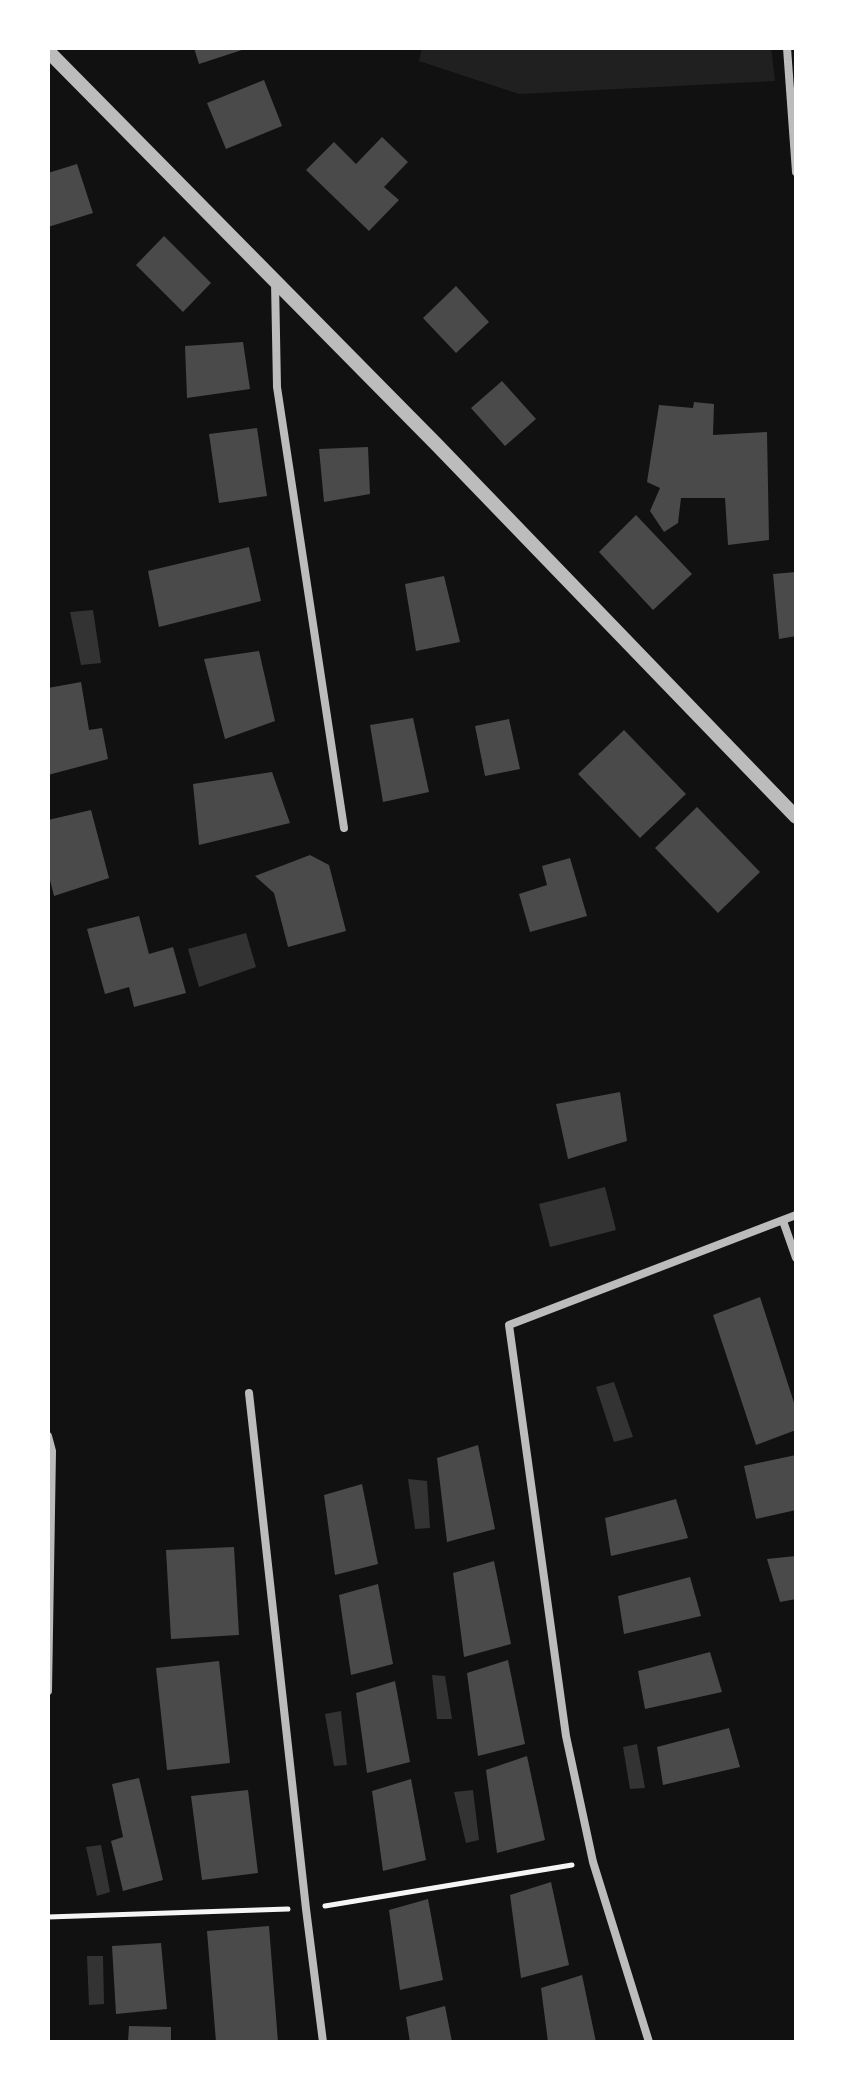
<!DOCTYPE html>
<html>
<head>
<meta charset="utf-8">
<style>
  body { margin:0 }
  #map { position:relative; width:844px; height:2090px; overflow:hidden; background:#111; font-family:Quicksand,sans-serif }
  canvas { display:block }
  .frame { position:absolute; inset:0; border:50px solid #fff; pointer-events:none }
</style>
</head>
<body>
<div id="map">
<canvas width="844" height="2090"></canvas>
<div class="frame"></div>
</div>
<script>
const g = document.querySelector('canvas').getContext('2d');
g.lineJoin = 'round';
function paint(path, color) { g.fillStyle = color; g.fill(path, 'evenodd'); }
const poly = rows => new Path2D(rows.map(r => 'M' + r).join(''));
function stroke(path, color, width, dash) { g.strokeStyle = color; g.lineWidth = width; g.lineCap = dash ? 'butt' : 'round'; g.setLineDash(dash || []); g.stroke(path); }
paint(poly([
  [422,48,771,48,775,81,519,94,419,61]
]), '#202020');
paint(poly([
  [93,610,101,663,81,665,70,612],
  [246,933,256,967,199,987,188,949],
  [605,1187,616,1230,550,1247,539,1204],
  [614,1382,633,1437,614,1442,596,1387],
  [408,1479,427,1481,430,1528,415,1529],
  [432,1675,445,1676,452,1719,437,1719],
  [341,1711,347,1765,334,1766,325,1714],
  [637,1744,645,1788,630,1789,623,1747],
  [473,1790,479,1840,466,1843,454,1792],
  [101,1845,110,1892,97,1896,86,1847],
  [87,1956,103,1956,104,2004,89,2005]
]), '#333');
paint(poly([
  [194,48,245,48,245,49,199,64],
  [264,80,282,126,226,149,207,103],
  [382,137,408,162,384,187,399,200,369,231,306,170,334,142,356,164],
  [77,164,93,213,48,227,48,173],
  [164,236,211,283,183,312,136,265],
  [456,286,489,322,456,353,423,318],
  [243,342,250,389,187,398,185,346],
  [502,381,536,419,505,446,471,408],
  [694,402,714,404,713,435,767,432,769,540,728,545,725,498,681,498,678,523,664,532,650,511,660,488,647,482,659,405,693,408],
  [257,428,267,496,219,503,209,434],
  [368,447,370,494,324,502,319,449],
  [636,515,692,574,653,610,599,552],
  [249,547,261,601,159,627,148,571],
  [796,572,796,636,779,639,773,574],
  [444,576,460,642,416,651,405,584],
  [259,651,275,721,225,739,204,659],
  [81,682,89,730,102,728,108,759,48,775,48,688],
  [413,718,429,792,383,802,370,725],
  [509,719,520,769,485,776,475,726],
  [624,730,686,794,640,838,578,774],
  [272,772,290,823,199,845,193,784],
  [697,807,760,872,718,913,655,848],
  [91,810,109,878,54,896,48,872,48,820],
  [310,855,329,865,346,931,288,947,274,893,255,876],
  [570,858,587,916,530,932,519,894,547,885,542,866],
  [139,916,149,954,173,947,186,993,134,1007,129,987,105,994,87,929],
  [620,1092,627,1141,568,1159,556,1104],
  [760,1297,796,1409,796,1430,756,1445,713,1315],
  [478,1445,495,1529,447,1542,437,1458],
  [796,1455,796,1510,756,1519,744,1466],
  [362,1484,378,1564,335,1575,324,1495],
  [676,1499,688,1538,611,1556,605,1518],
  [234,1547,239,1635,171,1639,166,1550],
  [796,1556,796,1599,780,1602,767,1559],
  [494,1561,511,1644,464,1657,453,1573],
  [690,1577,701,1616,624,1634,618,1596],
  [378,1584,393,1664,351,1675,339,1595],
  [710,1652,722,1692,645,1709,638,1671],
  [508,1660,525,1744,478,1756,467,1673],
  [219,1661,230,1763,167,1770,156,1668],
  [395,1681,410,1762,367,1773,356,1693],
  [729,1728,740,1767,663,1785,657,1747],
  [527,1756,545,1840,497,1853,486,1770],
  [139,1778,163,1880,123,1891,111,1841,123,1837,112,1784],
  [411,1779,426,1860,383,1871,372,1791],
  [248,1790,258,1873,202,1880,191,1796],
  [551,1882,569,1965,521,1978,510,1895],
  [428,1899,443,1980,400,1990,389,1910],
  [269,1926,278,2042,216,2042,207,1931],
  [161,1943,167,2009,116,2014,112,1946],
  [582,1975,596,2042,548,2042,541,1988],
  [445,2006,452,2042,410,2042,406,2017],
  [129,2026,171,2027,171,2042,128,2042]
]), '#4a4a4a');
stroke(poly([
  [325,1906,572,1865],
  [48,1917,288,1909]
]), '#f5f5f5', 5);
stroke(poly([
  [787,48,796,172],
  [275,282,277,387,344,828],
  [783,1221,796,1258],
  [249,1393,306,1909,323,2042],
  [48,1436,52,1451,48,1691],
  [649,2042,593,1862,566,1736,509,1325,796,1215]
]), '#bcbcbc', 8);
stroke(poly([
  [48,51,438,446,796,817]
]), '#bcbcbc', 14);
</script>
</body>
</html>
